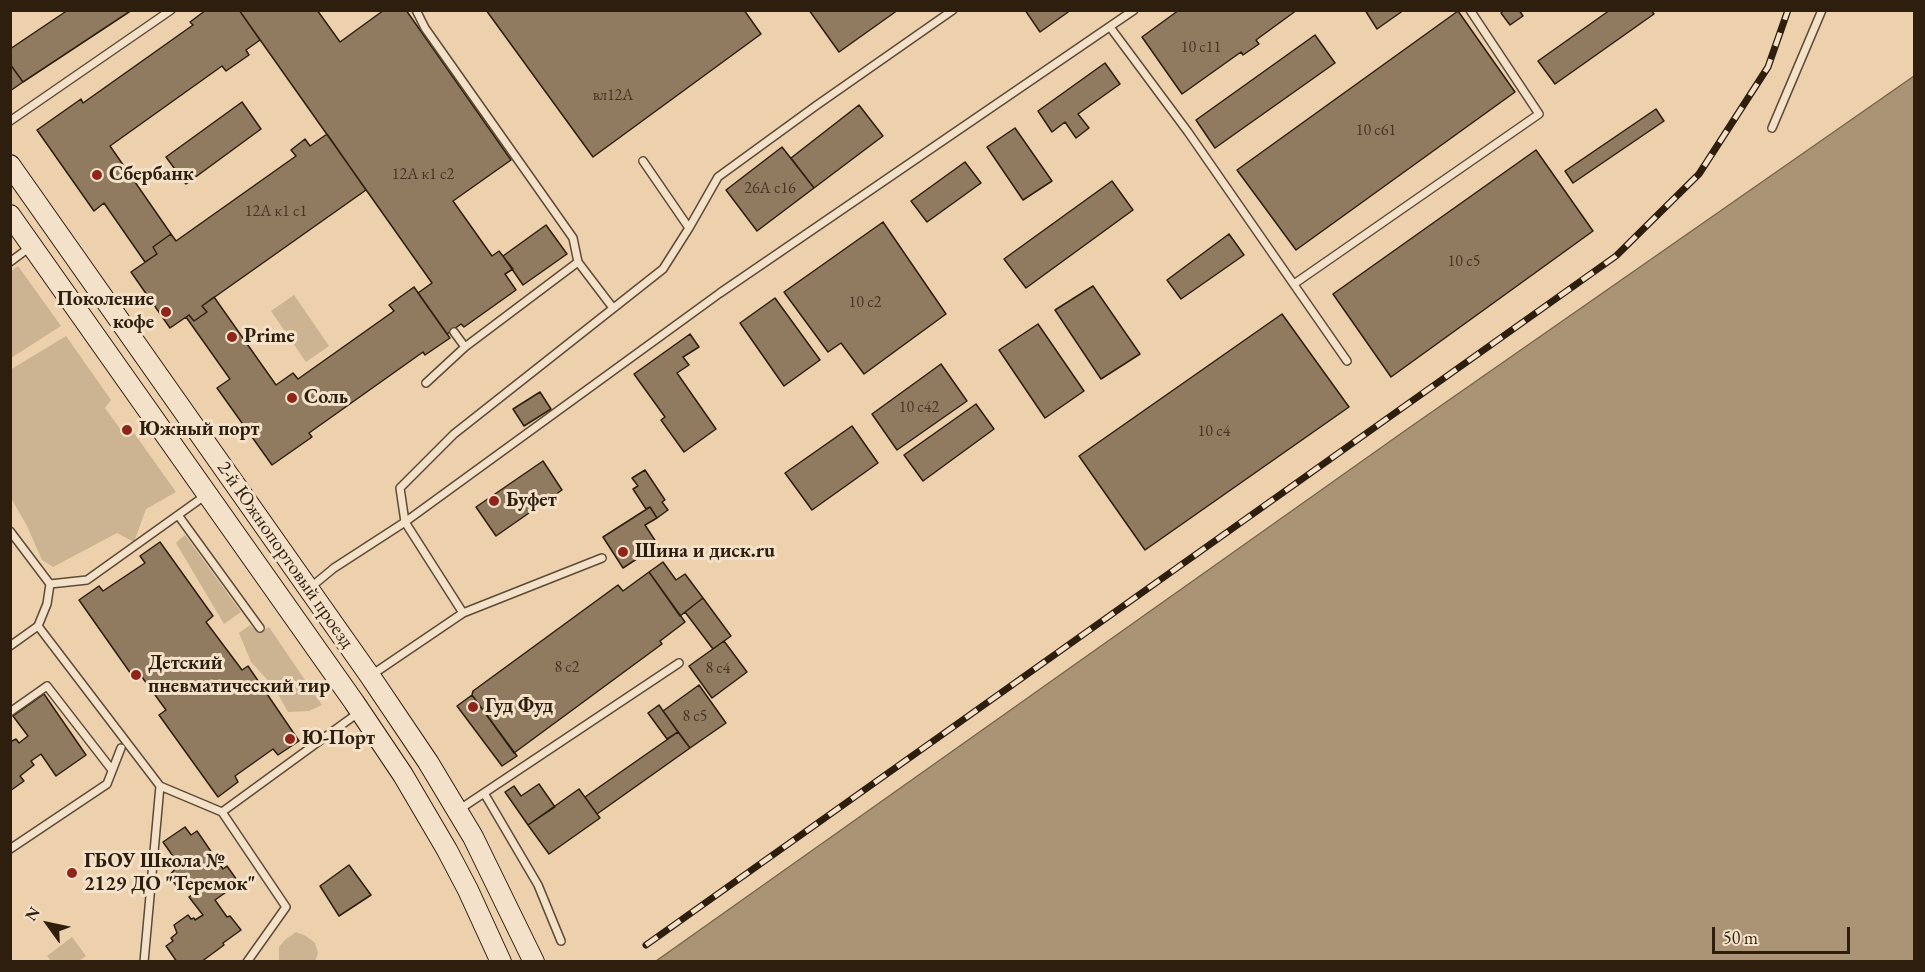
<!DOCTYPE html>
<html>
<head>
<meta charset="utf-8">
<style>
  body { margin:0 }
  #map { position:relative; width:1925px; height:972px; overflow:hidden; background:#ecd1ac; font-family:"EB Garamond",serif }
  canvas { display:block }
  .frame { position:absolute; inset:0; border:12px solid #2d1e0e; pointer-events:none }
  .north { position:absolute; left:18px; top:894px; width:60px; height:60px; -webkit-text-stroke:4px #f3e1c9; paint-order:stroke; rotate:303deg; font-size:16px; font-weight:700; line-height:24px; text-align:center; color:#2d1e0e }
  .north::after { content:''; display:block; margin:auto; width:21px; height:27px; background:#2d1e0e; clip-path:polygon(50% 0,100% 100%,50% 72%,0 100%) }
  .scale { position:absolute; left:1712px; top:927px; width:138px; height:27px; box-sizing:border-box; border:3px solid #2d1e0e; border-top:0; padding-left:8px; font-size:18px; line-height:21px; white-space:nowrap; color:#2d1e0e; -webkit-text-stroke:4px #f3e1c9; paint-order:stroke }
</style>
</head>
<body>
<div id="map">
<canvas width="1925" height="972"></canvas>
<div class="frame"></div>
<div class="north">N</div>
<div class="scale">50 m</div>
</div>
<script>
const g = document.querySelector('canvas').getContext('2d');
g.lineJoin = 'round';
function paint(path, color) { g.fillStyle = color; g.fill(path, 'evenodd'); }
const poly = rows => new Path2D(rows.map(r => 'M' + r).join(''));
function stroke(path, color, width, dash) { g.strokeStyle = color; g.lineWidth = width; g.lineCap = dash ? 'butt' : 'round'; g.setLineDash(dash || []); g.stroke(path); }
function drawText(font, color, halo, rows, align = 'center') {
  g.font = font + ' "EB Garamond",serif'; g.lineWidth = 6; g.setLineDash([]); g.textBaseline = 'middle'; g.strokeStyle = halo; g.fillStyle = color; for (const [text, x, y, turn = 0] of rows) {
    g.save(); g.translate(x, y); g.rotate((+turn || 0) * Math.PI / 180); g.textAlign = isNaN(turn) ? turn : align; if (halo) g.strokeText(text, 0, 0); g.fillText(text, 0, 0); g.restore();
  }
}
paint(poly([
  [18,266,61,326,11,358,11,271],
  [294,295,329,346,306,362,271,311],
  [66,336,111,400,105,408,126,437,134,433,176,492,146,509,134,542,117,533,53,567,42,560,27,526,11,498,10,370],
  [185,535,241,612,224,624,176,543],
  [250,625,259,633,269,627,322,705,309,711,288,712,274,687,251,662,239,633],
  [296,932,306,936,315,943,318,953,315,961,281,962,279,960,279,947,285,940],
  [72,937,86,956,79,961,51,961,47,956]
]), '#ccb391');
const water = poly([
  [1914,76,1914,961,656,961,1406,430,1914,76]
]);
paint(water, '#ab9476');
stroke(water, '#79654c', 1.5);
const building = poly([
  [68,10,132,10,23,82,10,64,10,49,68,10],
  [206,10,239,10,260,40,246,50,249,55,226,71,222,66,110,146,171,234,153,247,157,254,145,262,104,203,94,211,37,130,81,99,83,103,193,25,190,22,206,10],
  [239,10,317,10,340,42,384,10,406,10,511,160,453,201,492,256,499,251,513,269,505,274,516,290,464,327,461,324,447,334,418,293,432,283,239,10],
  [486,10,744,10,761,34,593,157,486,10],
  [809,10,898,10,839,52,809,10],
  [1025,10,1071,10,1040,32,1025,10],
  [1179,10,1297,10,1256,40,1259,44,1243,55,1241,52,1182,94,1142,37,1179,10],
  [1365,10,1404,10,1377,29,1365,10],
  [1504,10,1519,10,1523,16,1510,25,1501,13,1504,10],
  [1610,10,1651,10,1654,14,1555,84,1538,61,1610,10],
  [1458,11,1515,92,1296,250,1237,170,1458,11],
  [1315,35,1335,63,1215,148,1196,120,1315,35],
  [1105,63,1120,84,1078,114,1089,128,1076,138,1065,122,1052,132,1038,111,1105,63],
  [10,64,23,82,10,91,10,64],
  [242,102,261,129,186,184,166,157,242,102],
  [859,105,883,136,814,188,791,158,859,105],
  [1656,109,1664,121,1573,183,1565,171,1656,109],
  [1015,128,1052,181,1023,200,987,147,1015,128],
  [327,134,366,190,202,306,207,312,194,321,189,315,170,328,131,272,157,254,153,247,171,234,176,241,296,156,291,150,305,139,310,146,327,134],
  [782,147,814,188,757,231,726,190,782,147],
  [1536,150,1593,231,1391,377,1333,294,1536,150],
  [965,162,981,183,927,222,911,201,965,162],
  [1112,181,1133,210,1026,288,1004,259,1112,181],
  [883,222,946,314,864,374,841,343,828,352,784,292,883,222],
  [546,225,567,254,523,285,503,256,546,225],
  [1229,234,1244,255,1181,299,1167,280,1229,234],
  [1093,286,1140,354,1101,379,1055,310,1093,286],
  [414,287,450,338,425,355,423,352,309,433,312,437,272,465,217,388,230,379,186,317,189,315,194,321,207,312,202,306,214,297,276,385,293,373,298,379,394,311,389,305,414,287],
  [775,298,820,360,784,386,740,323,775,298],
  [1282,314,1349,407,1145,550,1079,456,1282,314],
  [1038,324,1084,391,1045,418,999,350,1038,324],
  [690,334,699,347,683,357,689,365,677,373,716,429,684,452,661,420,665,417,634,374,690,334],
  [941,364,967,401,897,450,872,414,941,364],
  [540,392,551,409,524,426,513,409,540,392],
  [976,404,994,429,923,481,904,455,976,404],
  [852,426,878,463,812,510,785,473,852,426],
  [543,461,562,490,496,536,476,507,543,461],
  [645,470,665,500,662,502,668,510,657,518,650,507,646,509,633,489,638,486,632,478,645,470],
  [650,507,657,518,645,525,658,545,623,568,603,537,650,507],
  [160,542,213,616,206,622,242,670,248,666,299,741,278,755,273,749,235,776,238,782,218,797,159,715,166,710,142,677,136,681,79,600,99,586,103,591,145,563,140,556,160,542],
  [663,562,676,580,685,574,703,598,680,616,649,572,663,562],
  [649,572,685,622,660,641,662,644,514,753,472,695,473,691,618,585,623,591,649,572],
  [703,598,731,636,713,649,685,612,703,598],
  [724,641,747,672,712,698,689,666,724,641],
  [699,685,726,723,690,748,663,711,699,685],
  [44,694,86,755,56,776,41,754,31,761,34,765,20,776,24,781,10,791,10,742,16,739,19,743,28,736,13,716,44,694],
  [472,695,517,756,502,766,457,706,472,695],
  [659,705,678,732,667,739,648,713,659,705],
  [678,732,690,748,597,814,585,797,678,732],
  [539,784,555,807,528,825,505,792,514,786,521,796,539,784],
  [579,789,600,818,549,854,528,825,579,789],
  [185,827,191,835,197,831,223,869,227,866,239,883,215,900,227,917,230,916,241,930,223,943,224,945,201,962,177,962,166,946,173,941,171,938,177,933,174,925,188,915,191,919,194,918,195,920,203,915,189,897,193,894,189,888,186,890,183,886,179,889,169,876,176,868,171,861,175,859,163,842,185,827],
  [349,865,371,895,339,916,320,886,349,865]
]);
paint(building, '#907b60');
stroke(building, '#2d1e0e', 1.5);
const lane = poly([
  [416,10,425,28,573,238,578,262],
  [1110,27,1188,132,1347,361],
  [10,121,171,10],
  [1772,128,1822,10],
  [643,161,689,228],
  [10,262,30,247],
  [1294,284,1539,114,1470,10],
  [454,332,465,347],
  [426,383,465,347,578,262,613,308],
  [178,515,260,628],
  [10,531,50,584,47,604,38,626,10,646],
  [50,584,87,580,206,495],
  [311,587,334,568,405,522,720,293,1134,10],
  [463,613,405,522,400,488,454,434,663,269,689,228,718,177,817,105,953,10],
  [38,626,160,786,222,812,286,907,247,962],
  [373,674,463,613,602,558],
  [10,712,47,686,112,770],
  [484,793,538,885,561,941],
  [460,809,679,663],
  [222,812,358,713],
  [10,849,107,784,121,748],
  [144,962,160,786]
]);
const secondary = poly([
  [10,165,370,676,428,762,473,837,534,962],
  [10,215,354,702,403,775,447,850,468,890,501,962]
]);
stroke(lane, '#5d4b36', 10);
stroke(secondary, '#2d1e0e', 22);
stroke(lane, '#f3e1c9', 7);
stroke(secondary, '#f3e1c9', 20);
const rail = poly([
  [646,945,1616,256,1699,174,1768,67,1788,10]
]);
stroke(rail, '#2d1e0e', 7);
stroke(rail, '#f3e1c9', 4.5, [14]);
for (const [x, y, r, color] of [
  [97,175,6,"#8f2418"],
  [166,312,6,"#8f2418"],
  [232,337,6,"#8f2418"],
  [292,398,6,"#8f2418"],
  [127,430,6,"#8f2418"],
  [494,501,6,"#8f2418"],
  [623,552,6,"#8f2418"],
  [136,675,6,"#8f2418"],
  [473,707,6,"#8f2418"],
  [290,739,6,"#8f2418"],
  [72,873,6,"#8f2418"]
]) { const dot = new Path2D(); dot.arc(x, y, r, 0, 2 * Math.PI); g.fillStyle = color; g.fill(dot); stroke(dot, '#f3e1c9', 2); }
drawText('16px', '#463522', null, [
  ["10 с11",1201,48],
  ["вл12А",613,96],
  ["10 с61",1376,131],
  ["12А к1 с2",423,175],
  ["26А с16",770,189],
  ["12А к1 с1",276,212],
  ["10 с5",1464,262],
  ["10 с2",865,303],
  ["10 с42",919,408],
  ["10 с4",1214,432],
  ["8 с2",567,668],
  ["8 с4",718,669],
  ["8 с5",695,717]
]);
drawText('bold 20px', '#2d1e0e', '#f3e1c9', [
  ["Сбербанк",109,175],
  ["Поколение",154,300,"right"],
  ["кофе",154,323,"right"],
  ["Prime",244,337],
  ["Соль",304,398],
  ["Южный порт",139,430],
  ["Буфет",506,501],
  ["Шина и диск.ru",635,552],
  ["Детский",148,664],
  ["пневматический тир",148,687],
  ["Гуд Фуд",485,707],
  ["Ю-Порт",302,739],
  ["ГБОУ Школа №",84,862],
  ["2129 ДО \"Теремок\"",84,885]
], 'left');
drawText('20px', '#2d1e0e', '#f3e1c9', [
  ["2-й Южнопортовый проезд",285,555,55]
]);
</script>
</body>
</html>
